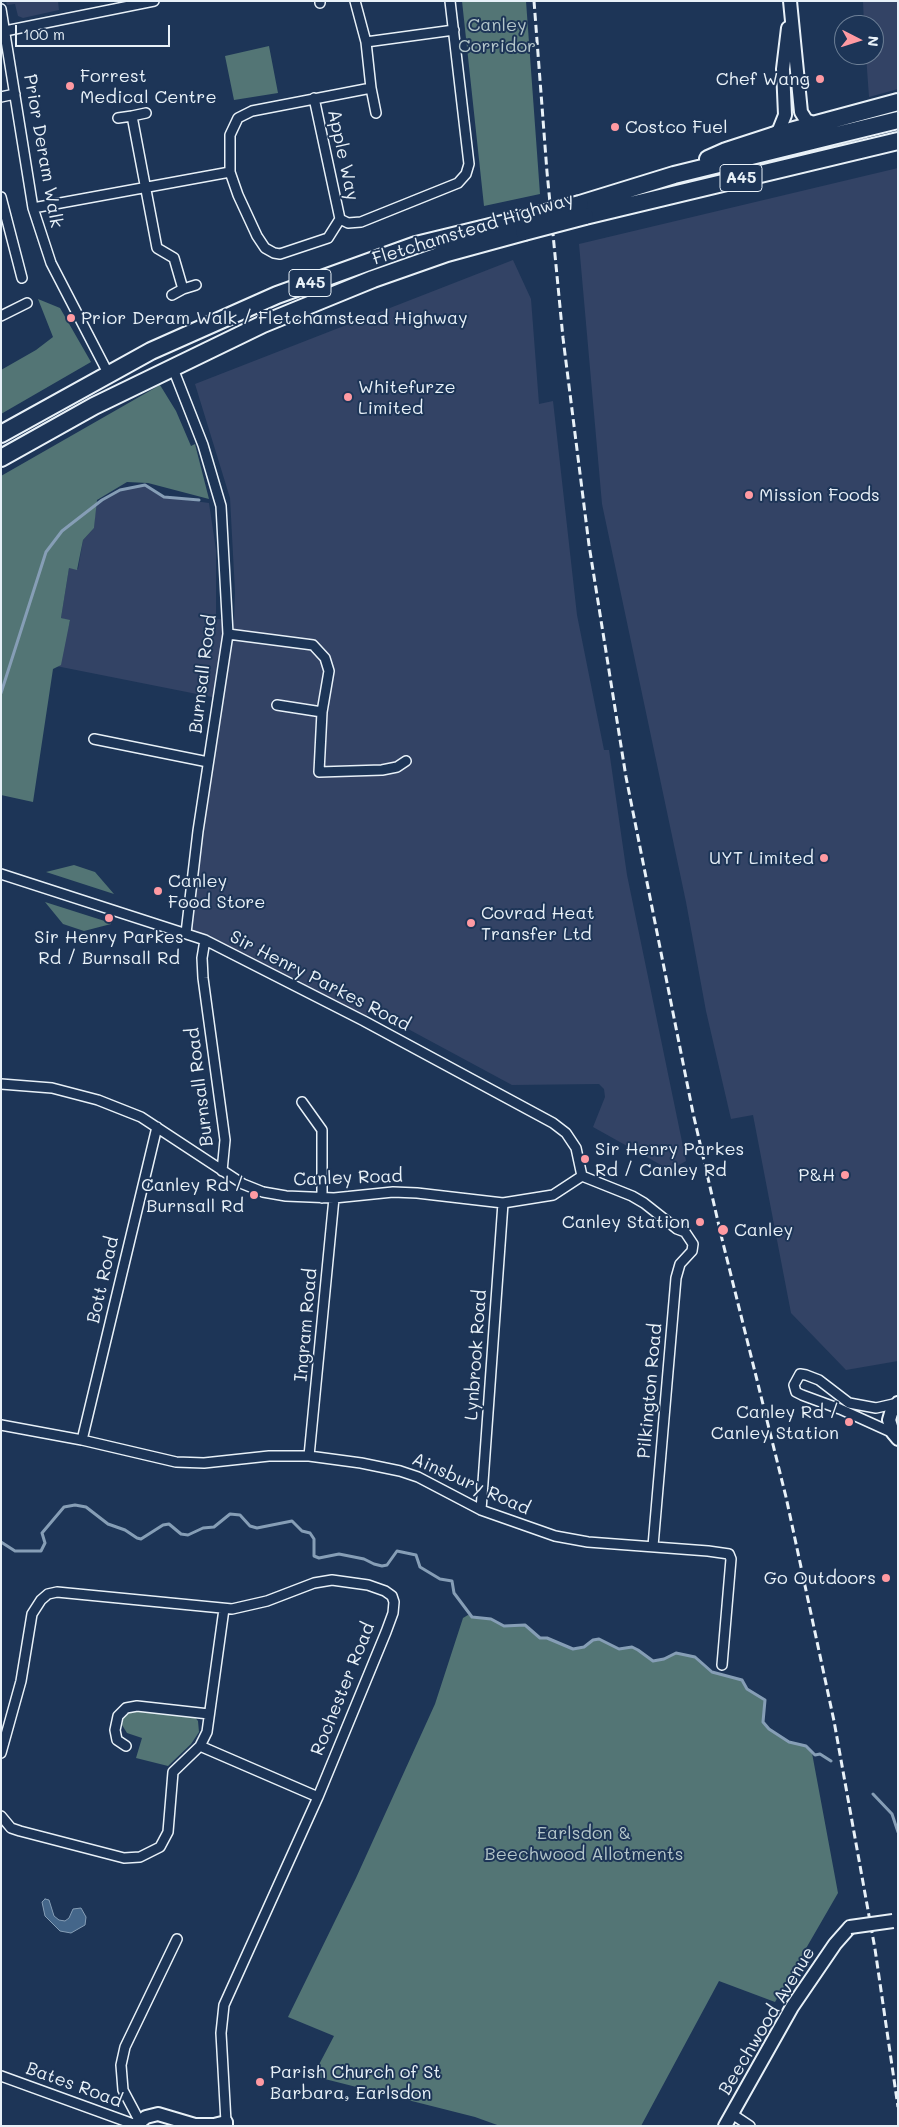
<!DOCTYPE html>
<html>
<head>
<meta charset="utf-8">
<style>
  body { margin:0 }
  #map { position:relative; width:899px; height:2127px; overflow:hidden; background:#1d3557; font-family:Mali,sans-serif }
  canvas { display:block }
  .frame { position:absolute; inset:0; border:2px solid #e8f1f8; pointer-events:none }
  .north { position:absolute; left:834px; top:15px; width:50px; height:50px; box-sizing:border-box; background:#1d3557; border:1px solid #6e8097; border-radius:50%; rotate:95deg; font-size:14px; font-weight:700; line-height:20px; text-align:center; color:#e8f1f8 }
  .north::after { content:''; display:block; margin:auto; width:18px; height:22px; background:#ff9aa2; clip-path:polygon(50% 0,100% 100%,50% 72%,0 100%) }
  .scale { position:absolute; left:15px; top:25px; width:155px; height:22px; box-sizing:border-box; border:2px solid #e8f1f8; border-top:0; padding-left:6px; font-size:15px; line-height:18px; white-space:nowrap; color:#e8f1f8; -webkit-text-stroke:4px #1d3557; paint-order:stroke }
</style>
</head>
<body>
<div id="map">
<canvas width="899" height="2127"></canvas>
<div class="frame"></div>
<div class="north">N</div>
<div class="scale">100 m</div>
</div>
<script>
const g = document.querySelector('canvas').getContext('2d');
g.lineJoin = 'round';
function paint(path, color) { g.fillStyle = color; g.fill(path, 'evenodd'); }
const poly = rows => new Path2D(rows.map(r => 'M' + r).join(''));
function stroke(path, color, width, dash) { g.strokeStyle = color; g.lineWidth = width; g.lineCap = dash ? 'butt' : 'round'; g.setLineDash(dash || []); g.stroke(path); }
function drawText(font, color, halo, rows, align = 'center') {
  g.font = font + ' Mali,sans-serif'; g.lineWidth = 4; g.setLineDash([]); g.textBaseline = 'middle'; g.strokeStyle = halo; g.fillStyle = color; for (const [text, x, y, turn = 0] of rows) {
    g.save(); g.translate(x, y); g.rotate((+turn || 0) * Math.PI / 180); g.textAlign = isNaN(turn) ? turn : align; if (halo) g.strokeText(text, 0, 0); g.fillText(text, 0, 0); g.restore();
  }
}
paint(poly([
  [6,1,58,1,59,10,23,18,18,16,15,4,7,5],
  [863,1,898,1,898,89,869,97,866,55,874,55,874,25,864,25],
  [898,168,898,1361,846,1370,791,1313,753,1115,731,1119,706,1011,686,902,602,504,579,244],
  [513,260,531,299,539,404,553,401,577,615,604,750,609,750,627,875,686,1161,670,1170,593,1127,605,1097,604,1089,599,1084,512,1085,371,1009,364,1021,186,933,217,698,56,666,70,621,61,618,69,568,78,569,83,540,94,528,96,504,120,490,145,485,164,497,209,503,216,550,216,619,234,620,235,592,230,498,195,384]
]), '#334365');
paint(poly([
  [462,1,526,1,540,194,484,206],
  [269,46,278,93,234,100,225,56],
  [38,299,60,308,91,362,1,414,1,370,36,350,53,337],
  [160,385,176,411,191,446,195,444,209,499,148,483,127,482,97,500,94,528,83,540,77,570,69,568,61,618,70,620,61,665,53,669,33,802,1,795,1,476],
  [74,865,95,872,114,894,46,872],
  [45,902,111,923,111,924,84,931,63,924],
  [468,1615,491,1619,504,1626,525,1625,540,1638,547,1638,573,1649,584,1647,593,1640,599,1639,619,1649,632,1647,638,1650,653,1661,664,1659,676,1653,695,1657,712,1672,742,1680,747,1689,765,1700,763,1717,765,1726,789,1742,806,1746,812,1753,838,1893,775,2002,719,1981,641,2126,500,2126,475,2117,313,2076,334,2036,288,2017,356,1878,435,1704,463,1618],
  [133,1710,193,1715,198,1721,199,1732,191,1744,168,1766,136,1758,142,1738,127,1733,122,1725,124,1715]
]), '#537575');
const water = poly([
  [45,1899,49,1900,54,1916,59,1920,65,1921,69,1918,73,1909,81,1908,86,1917,85,1925,71,1933,60,1931,45,1916,42,1902,45,1899]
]);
paint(water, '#44668a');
stroke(water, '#869eb6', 1);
stroke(poly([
  [1,693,46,552,62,531,102,500,120,490,145,485,164,497,199,500],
  [1,1542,15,1551,41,1551,45,1543,42,1533,64,1507,75,1505,86,1507,108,1524,125,1530,137,1538,141,1539,163,1525,169,1524,181,1534,188,1535,203,1528,214,1527,230,1514,240,1515,250,1526,257,1528,292,1521,302,1531,310,1533,314,1539,314,1556,319,1558,339,1554,364,1559,374,1564,382,1566,387,1565,397,1551,416,1555,420,1567,440,1579,452,1581,454,1593,472,1617,491,1619,504,1626,525,1625,540,1638,547,1638,573,1649,584,1647,593,1640,599,1639,619,1649,632,1647,638,1650,653,1661,664,1659,676,1653,695,1657,712,1672,742,1680,747,1689,765,1700,763,1722,769,1729,789,1742,806,1746,815,1755,820,1754,831,1761],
  [873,1794,892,1814,898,1832]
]), '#869eb6', 3);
const street = poly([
  [320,1,320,3],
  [355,1,366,42,371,88,252,111,238,118,230,135,230,172,238,195,257,236,265,248,274,253,280,254,328,238,340,219,348,223,361,222,458,183,466,174,469,164,450,1],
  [1,9,33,208,51,263,108,373],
  [5,31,154,1],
  [366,42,454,30],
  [371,88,376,113],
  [1,97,15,94],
  [314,98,340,219],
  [146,113,132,116,157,248,174,258,183,289,196,285],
  [118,118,132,116],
  [1,197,22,278],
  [33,208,230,172],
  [172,295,183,289],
  [1,316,27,303],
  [172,366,203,445,221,506,228,634,198,831,186,933],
  [228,634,313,645,325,658,329,671,322,712,319,772,382,770,397,767,406,761],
  [277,705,322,712],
  [94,739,208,762],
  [1,874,205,940,364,1021,553,1123,566,1133,576,1148,582,1176],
  [205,940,202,958,203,978,225,1140,222,1171],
  [1,1084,52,1088,98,1100,141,1117,243,1184,263,1192,286,1196,334,1198,393,1192,417,1193,503,1203,553,1195,582,1176],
  [302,1102,322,1130,322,1198],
  [582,1176,632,1196,644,1203,677,1229,685,1232,693,1244,692,1251,680,1264,676,1278,653,1546],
  [1,1425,82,1440,176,1462,204,1463,269,1456,309,1456,361,1463,400,1471,418,1477,481,1510,555,1536,588,1542,708,1551,729,1554,731,1559,722,1665],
  [893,1433,840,1409,802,1395,796,1392,794,1385,800,1374,806,1375,819,1380,849,1403,876,1408,898,1403],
  [82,1440,157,1127],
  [309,1456,334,1198],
  [481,1510,503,1203],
  [126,1746,117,1740,115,1730,118,1716,126,1708,137,1706,209,1714],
  [200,1746,318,1797],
  [1,1753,21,1681,32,1614,41,1600,48,1594,57,1592,232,1609,267,1601,314,1583,332,1580,368,1585,385,1591,392,1596,394,1602,393,1613,386,1632,318,1797,224,2005,221,2033,226,2122],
  [1,1816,11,1828,20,1831,124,1858,140,1857,160,1847,168,1832,173,1772,200,1746,207,1732,224,1609],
  [1,2076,136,2125],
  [732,2114,750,2126],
  [140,2122,123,2090,121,2065,125,2047,177,1939]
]);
const secondary = poly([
  [790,1,801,112,806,120,815,124],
  [772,136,779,130,785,115,783,69,788,28],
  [898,1403,891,1413,889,1420,893,1433,898,1439],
  [135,2126,146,2117,158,2114,195,2125,214,2125,226,2122,226,2126],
  [725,2126,792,2007,835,1944,850,1927]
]);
const highway = poly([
  [708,159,726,151,772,136,898,102],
  [580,204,674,175,898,120],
  [585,216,898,141],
  [1,434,151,351,277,295,416,245,523,219],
  [1,458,94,406,263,324,373,279,447,253,524,232]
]);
stroke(street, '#e8f1f8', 12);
stroke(secondary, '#e8f1f8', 16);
stroke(highway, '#e8f1f8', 20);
stroke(street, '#1d3557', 9);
stroke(secondary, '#1d3557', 12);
stroke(highway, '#1d3557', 16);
stroke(poly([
  [534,1,547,172,563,338,589,545,626,777,693,1113,722,1239,786,1497,834,1721,875,1949,898,2107]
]), '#e8f1f8', 3, [8, 4]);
const secondaryBridge = poly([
  [850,1927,893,1921]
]);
const highwayBridge = poly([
  [523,219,580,204],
  [524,232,585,216]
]);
stroke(secondaryBridge, '#e8f1f8', 16, []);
stroke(highwayBridge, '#e8f1f8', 20, []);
stroke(secondaryBridge, '#1d3557', 12);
stroke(highwayBridge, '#1d3557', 16);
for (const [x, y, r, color] of [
  [820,79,5,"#ff9aa2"],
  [70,86,5,"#ff9aa2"],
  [615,127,5,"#ff9aa2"],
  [71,318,5,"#ff9aa2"],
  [348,397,5,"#ff9aa2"],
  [749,495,5,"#ff9aa2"],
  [824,858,5,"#ff9aa2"],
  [158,891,5,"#ff9aa2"],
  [109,918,5,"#ff9aa2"],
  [471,923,5,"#ff9aa2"],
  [585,1159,5,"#ff9aa2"],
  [845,1175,5,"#ff9aa2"],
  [254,1195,5,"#ff9aa2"],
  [700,1222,5,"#ff9aa2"],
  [723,1230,6,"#ff9aa2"],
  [849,1422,5,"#ff9aa2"],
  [886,1578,5,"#ff9aa2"],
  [260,2082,5,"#ff9aa2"]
]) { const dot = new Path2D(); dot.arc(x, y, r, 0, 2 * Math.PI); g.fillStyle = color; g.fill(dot); stroke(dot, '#1d3557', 2); }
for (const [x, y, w] of [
  [741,178,42],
  [310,283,42]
]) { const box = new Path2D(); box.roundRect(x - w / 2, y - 13.5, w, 27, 4); g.fillStyle = '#1d3557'; g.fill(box); stroke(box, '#e8f1f8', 1); }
drawText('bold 16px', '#e8f1f8', null, [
  ["A45",741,178],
  ["A45",310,283]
]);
drawText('18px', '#b4c6ca', '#1d3557', [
  ["Canley",497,25],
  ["Corridor",497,46],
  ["Earlsdon &",584,1833],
  ["Beechwood Allotments",584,1854]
]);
drawText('18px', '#e8f1f8', '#1d3557', [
  ["Forrest",80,76],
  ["Medical Centre",80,97],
  ["Chef Wang",810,79,"right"],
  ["Costco Fuel",625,127],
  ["Prior Deram Walk / Fletchamstead Highway",81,318],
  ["Whitefurze",358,387],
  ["Limited",358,408],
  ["Mission Foods",759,495],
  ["UYT Limited",814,858,"right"],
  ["Canley",168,881],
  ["Food Store",168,902],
  ["Covrad Heat",481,913],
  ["Transfer Ltd",481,934],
  ["Sir Henry Parkes",109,937,"center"],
  ["Rd / Burnsall Rd",109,958,"center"],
  ["Sir Henry Parkes",595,1149],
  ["Rd / Canley Rd",595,1170],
  ["P&H",835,1175,"right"],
  ["Canley Rd /",244,1185,"right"],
  ["Burnsall Rd",244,1206,"right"],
  ["Canley Station",690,1222,"right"],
  ["Canley",734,1230],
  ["Canley Rd /",839,1412,"right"],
  ["Canley Station",839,1433,"right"],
  ["Go Outdoors",876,1578,"right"],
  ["Parish Church of St",270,2072],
  ["Barbara, Earlsdon",270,2093]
], 'left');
drawText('18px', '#e8f1f8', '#1d3557', [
  ["Prior Deram Walk",43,151,80],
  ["Apple Way",343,155,78],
  ["Fletchamstead Highway",473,229,-17],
  ["Burnsall Road",203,674,-83],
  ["Sir Henry Parkes Road",320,981,27],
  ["Burnsall Road",200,1087,-97],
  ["Canley Road",348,1178,-2],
  ["Bott Road",103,1280,-77],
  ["Ingram Road",306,1325,-85],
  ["Lynbrook Road",476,1355,-86],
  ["Pilkington Road",650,1391,-85],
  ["Ainsbury Road",471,1484,24],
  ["Rochester Road",343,1689,-68],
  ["Beechwood Avenue",767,2021,-59],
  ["Bates Road",74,2085,20]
]);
</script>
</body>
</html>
